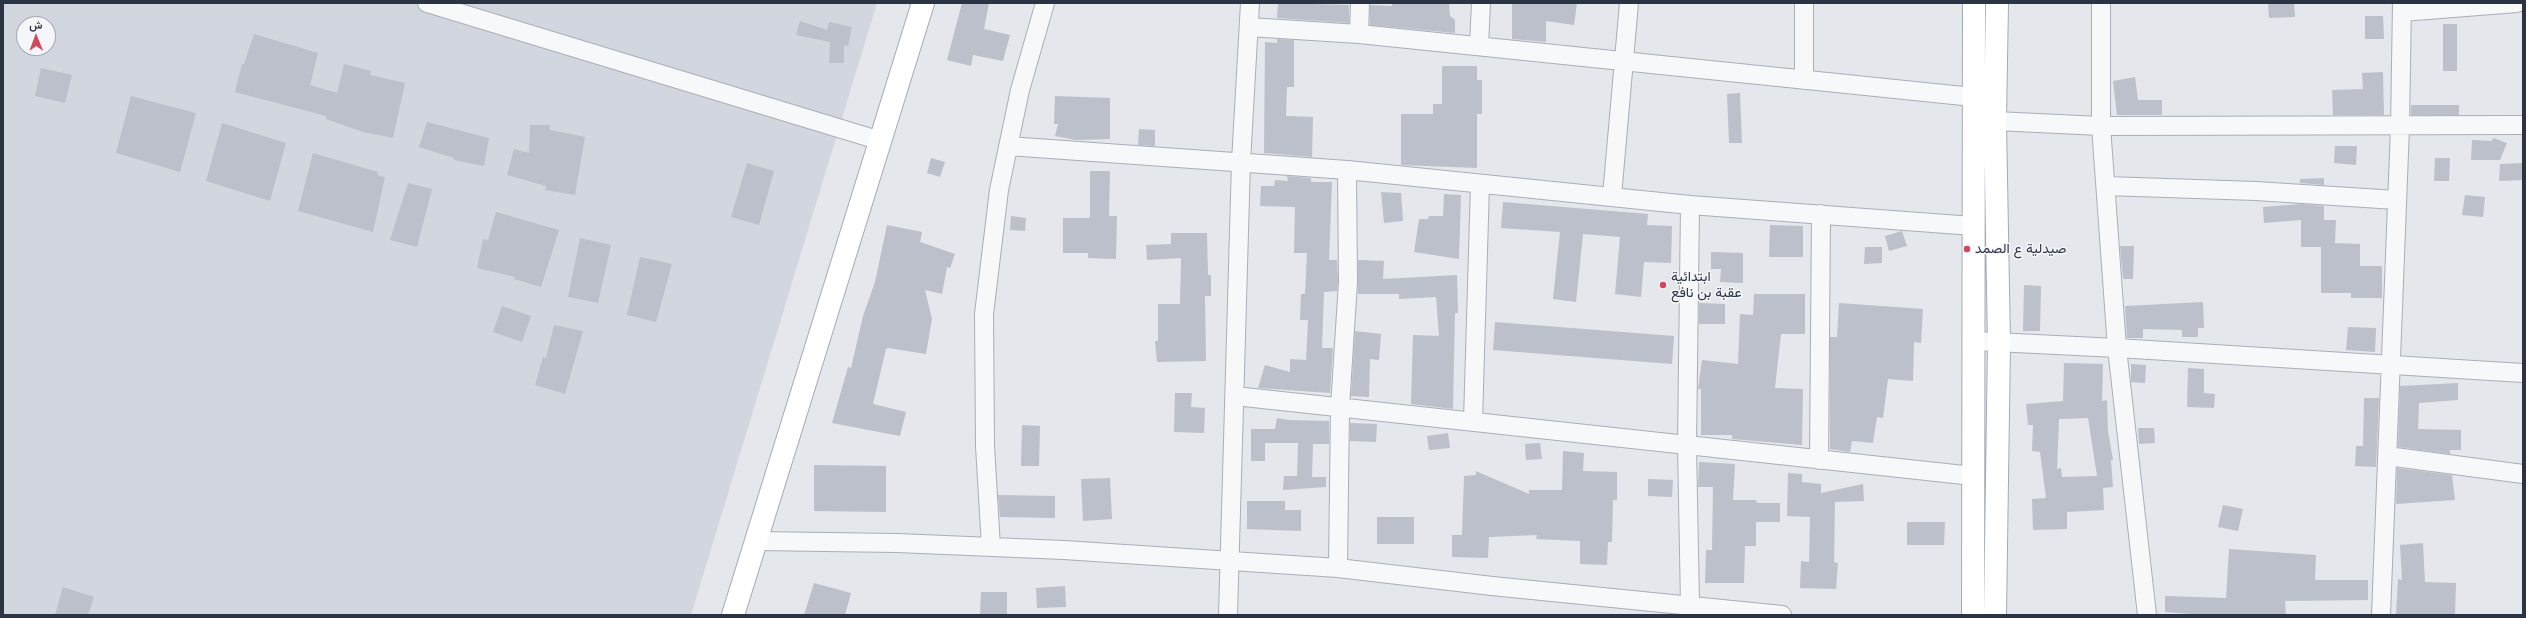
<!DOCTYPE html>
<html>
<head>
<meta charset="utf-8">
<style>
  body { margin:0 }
  #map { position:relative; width:2526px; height:618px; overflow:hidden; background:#e4e7ec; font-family:"DM Sans",Vazirmatn,sans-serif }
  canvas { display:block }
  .frame { position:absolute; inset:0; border:4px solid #2b3445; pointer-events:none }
  .north { position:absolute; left:16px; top:16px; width:40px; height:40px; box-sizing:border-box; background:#f4f6f9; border:1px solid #a4a8b1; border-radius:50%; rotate:359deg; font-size:11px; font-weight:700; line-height:16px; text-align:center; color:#2b3445 }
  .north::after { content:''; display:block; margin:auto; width:14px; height:18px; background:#d1495b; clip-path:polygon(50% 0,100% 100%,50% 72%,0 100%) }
</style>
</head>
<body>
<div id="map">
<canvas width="2526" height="618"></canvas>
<div class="frame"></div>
<div class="north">ش</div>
</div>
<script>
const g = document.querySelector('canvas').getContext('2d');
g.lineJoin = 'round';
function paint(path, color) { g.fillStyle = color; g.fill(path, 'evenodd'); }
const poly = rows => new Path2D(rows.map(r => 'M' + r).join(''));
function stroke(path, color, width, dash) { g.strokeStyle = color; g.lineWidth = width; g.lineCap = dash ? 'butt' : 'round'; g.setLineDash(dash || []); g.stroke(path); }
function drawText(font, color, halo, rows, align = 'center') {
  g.font = font + ' "DM Sans",Vazirmatn,sans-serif'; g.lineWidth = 3; g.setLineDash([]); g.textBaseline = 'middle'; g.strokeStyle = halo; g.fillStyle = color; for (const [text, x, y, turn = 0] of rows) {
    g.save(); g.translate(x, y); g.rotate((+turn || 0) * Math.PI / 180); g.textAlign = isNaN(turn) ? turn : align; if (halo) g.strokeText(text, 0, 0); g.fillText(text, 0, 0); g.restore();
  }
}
paint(poly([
  [3,3,877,3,691,615,3,615],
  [24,24,48,24,48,48,24,48]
]), '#d2d6de');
paint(poly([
  [962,3,989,3,984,29,1010,35,1003,61,973,55,971,66,947,60],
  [1278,3,1349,5,1349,23,1277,18],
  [1392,3,1449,3,1450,16,1455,20,1455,33,1370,25,1370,5,1392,6],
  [1512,3,1577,3,1574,25,1546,21,1546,42,1512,39],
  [2268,3,2294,3,2295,17,2269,18],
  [2365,16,2383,16,2384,39,2365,39],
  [800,21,827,30,829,22,852,27,848,46,844,45,844,63,829,63,830,42,796,35],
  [2443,24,2457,24,2457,71,2443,71],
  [254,34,318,53,310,85,337,93,344,64,371,71,370,75,405,83,393,138,363,132,326,119,326,116,235,92,242,64,244,64],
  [1277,39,1294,40,1294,87,1287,87,1286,116,1313,117,1312,157,1264,153,1265,42,1277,43],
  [1442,66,1477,66,1477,80,1482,80,1482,114,1477,114,1477,168,1401,165,1401,114,1433,114,1433,104,1442,104],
  [41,68,72,75,65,103,35,96],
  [2383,72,2384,115,2333,115,2332,90,2363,89,2362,73],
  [2135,77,2138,100,2162,100,2162,115,2117,115,2113,81],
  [1740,93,1742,143,1729,143,1727,94],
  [131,96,196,113,180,172,116,153],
  [1055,96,1110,98,1110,139,1075,140,1055,136,1058,124,1054,124],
  [2411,105,2459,105,2459,115,2411,115],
  [427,122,489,138,484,166,454,160,454,158,419,147],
  [222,123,286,143,270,201,206,181],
  [530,125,550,125,550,130,585,137,575,195,545,190,546,186,507,175,514,149,529,153],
  [1139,129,1155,130,1155,146,1138,145],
  [2493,138,2507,143,2500,160,2471,160,2472,140,2492,141],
  [2335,146,2357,146,2356,165,2334,163],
  [313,153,378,172,377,175,385,177,373,232,298,211],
  [931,158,945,162,940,177,927,173],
  [2435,158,2450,158,2449,181,2434,181],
  [747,163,774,171,759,225,731,217],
  [2523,163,2523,180,2499,181,2500,164],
  [1090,171,1110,171,1109,216,1117,216,1116,259,1088,258,1088,253,1063,253,1063,218,1089,218,1090,216],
  [1287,176,1311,178,1311,182,1332,182,1329,260,1337,260,1338,282,1337,291,1324,292,1322,348,1333,348,1330,393,1258,388,1265,365,1290,372,1290,359,1306,360,1308,320,1300,320,1301,294,1305,294,1307,253,1294,253,1295,207,1260,206,1261,186,1274,186,1275,180,1288,181],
  [2324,178,2324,185,2300,183,2300,179],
  [408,183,432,189,417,247,390,240],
  [1381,192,1401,193,1403,221,1384,223],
  [1444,194,1461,195,1459,259,1414,252,1419,219,1428,219,1429,216,1443,216],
  [2465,195,2485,197,2483,217,2462,215],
  [1503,202,1648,214,1647,225,1672,226,1671,263,1644,262,1641,297,1615,294,1620,237,1583,234,1576,302,1553,299,1560,232,1501,228],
  [2301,204,2324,206,2324,220,2336,220,2335,243,2360,244,2360,266,2382,266,2382,298,2351,298,2351,293,2321,293,2321,247,2301,247,2301,220,2264,223,2263,207],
  [496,212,559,230,541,287,514,279,515,277,477,268,483,239,488,240],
  [1011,216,1026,218,1025,231,1010,230],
  [887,225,922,232,920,242,955,254,950,268,947,267,942,294,925,290,932,319,926,354,888,348,886,349,873,404,906,412,900,436,832,423,848,367,851,368,863,316,875,282],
  [1770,225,1803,226,1803,257,1769,257],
  [1902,231,1907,246,1889,251,1885,236],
  [1171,233,1207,233,1208,275,1211,275,1211,296,1205,296,1206,361,1157,362,1155,341,1158,341,1158,304,1180,304,1181,258,1147,260,1146,245,1171,244],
  [580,238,611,245,598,303,568,297],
  [2120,246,2134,246,2133,279,2123,279],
  [1865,247,1882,247,1882,263,1864,264],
  [1711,252,1743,253,1743,283,1720,282,1721,269,1711,269],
  [640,257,672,264,656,322,627,315],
  [1358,260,1384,261,1383,279,1457,275,1458,313,1455,313,1453,409,1411,404,1413,335,1439,336,1436,297,1399,299,1399,294,1358,294],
  [2024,285,2041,286,2040,331,2023,331],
  [1754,294,1805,294,1805,334,1781,334,1775,388,1803,389,1802,445,1732,439,1732,435,1701,435,1701,389,1698,389,1702,360,1738,364,1740,314,1753,315],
  [2203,302,2204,328,2198,328,2198,337,2182,337,2182,330,2143,329,2143,338,2127,338,2125,306],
  [1699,303,1725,304,1725,324,1699,324],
  [1839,303,1923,309,1921,343,1914,342,1913,381,1888,379,1883,418,1877,417,1873,443,1852,441,1850,452,1830,449,1830,337,1837,337],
  [502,306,531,316,522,342,493,332],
  [1495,322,1674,336,1672,364,1493,350],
  [554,325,583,331,565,394,535,385,543,357,546,358],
  [2348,327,2376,328,2375,352,2346,350],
  [1355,331,1381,334,1379,360,1370,359,1369,397,1351,396],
  [2064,363,2103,364,2102,401,2107,400,2108,431,2113,460,2111,460,2113,487,2103,488,2104,510,2067,512,2067,529,2033,530,2032,499,2046,498,2040,452,2032,451,2033,425,2028,425,2026,404,2063,401],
  [2088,418,2097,476,2062,477,2061,468,2057,469,2059,419],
  [2131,364,2146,365,2145,383,2131,382],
  [2188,368,2204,369,2204,393,2215,394,2214,408,2187,407],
  [2458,383,2458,400,2419,403,2418,429,2461,430,2461,450,2450,450,2450,454,2398,447,2400,386],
  [1175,393,1192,393,1191,407,1205,408,1204,433,1174,432],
  [2364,398,2379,398,2376,467,2355,466,2356,446,2363,446],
  [1277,418,1289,420,1329,421,1329,444,1313,444,1312,477,1326,477,1326,487,1283,490,1284,476,1297,476,1298,443,1265,443,1265,461,1251,461,1251,429,1275,429],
  [1350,423,1377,424,1376,442,1350,441],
  [1022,425,1040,426,1039,466,1021,466],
  [2138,428,2154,428,2155,443,2139,444],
  [1448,433,1450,448,1429,450,1427,436],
  [1540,443,1542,459,1526,460,1525,444],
  [1563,451,1584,453,1583,471,1617,472,1617,500,1613,500,1612,542,1608,542,1607,565,1580,564,1580,541,1536,539,1537,535,1489,537,1488,558,1452,557,1452,535,1462,535,1464,476,1476,475,1476,471,1529,494,1529,490,1562,490],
  [1699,462,1735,464,1733,500,1756,500,1757,503,1780,503,1780,522,1756,522,1756,546,1745,546,1744,583,1705,583,1706,550,1712,550,1713,487,1698,487],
  [814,465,886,466,886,512,814,511],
  [2397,468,2452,475,2455,500,2396,504],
  [1788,473,1802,474,1802,482,1821,484,1821,493,1863,484,1864,501,1835,502,1834,562,1838,563,1836,589,1800,588,1801,561,1809,562,1810,517,1787,516],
  [1110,478,1112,519,1083,521,1081,479],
  [1648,479,1673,480,1672,497,1648,496],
  [998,495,1055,496,1055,518,1000,517],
  [1247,501,1285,501,1285,510,1301,510,1301,531,1247,529],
  [2223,505,2243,509,2238,531,2218,527],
  [1377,517,1414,517,1414,544,1377,544],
  [1907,522,1945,522,1944,545,1907,545],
  [2423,543,2425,582,2456,583,2455,615,2396,615,2398,579,2402,580,2400,545],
  [2229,549,2316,555,2315,580,2368,580,2368,600,2285,601,2286,615,2204,615,2165,612,2165,596,2226,598],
  [814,583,851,593,845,615,804,615],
  [1065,586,1066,607,1037,608,1036,588],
  [63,587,94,597,88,615,55,615],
  [981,592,1007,592,1007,615,980,615]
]), '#bbc0ca');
const minor = poly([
  [427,3,881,141],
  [1804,3,1804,80],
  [2101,3,2101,126,2117,348,2147,615],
  [2402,12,2517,3],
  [1249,27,1359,34,1973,97],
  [1359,34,1360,3],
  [1479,46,1481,3],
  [1995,121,2101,126,2523,125],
  [1008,146,1347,170,1690,205,1973,226],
  [2106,186,2256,191,2396,200],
  [1612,196,1629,3],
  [1690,205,1687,445,1690,605],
  [1975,341,2117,348,2523,373],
  [1235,396,1973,476],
  [1473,421,1480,184],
  [2387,456,2523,474],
  [1819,460,1821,214],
  [756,541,897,543,1064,550,1338,568,1492,586,1782,615],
  [991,547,985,446,984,314,999,190,1020,90,1045,3],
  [1338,568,1340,407,1348,282,1347,170],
  [1228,615,1241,162,1250,3],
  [2381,615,2400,127,2402,3]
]);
const major = poly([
  [733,615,923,3],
  [1973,615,1974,3],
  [1995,615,1999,344,1995,121,1997,3]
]);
stroke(minor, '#a9aeb7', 20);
stroke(major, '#a3abb8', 24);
stroke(minor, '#f7f8fa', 18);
stroke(major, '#fff', 22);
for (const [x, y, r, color] of [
  [1967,249,4,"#d1495b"],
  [1663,285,4,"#d1495b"]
]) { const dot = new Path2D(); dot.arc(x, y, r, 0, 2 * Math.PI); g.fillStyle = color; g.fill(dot); stroke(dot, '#f4f6f9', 1.5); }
drawText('14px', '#2b3445', '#f4f6f9', [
  ["صيدلية ع الصمد",1975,249],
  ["ابتدائية",1671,277],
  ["عقبة بن نافع",1671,293]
], 'left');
</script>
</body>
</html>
